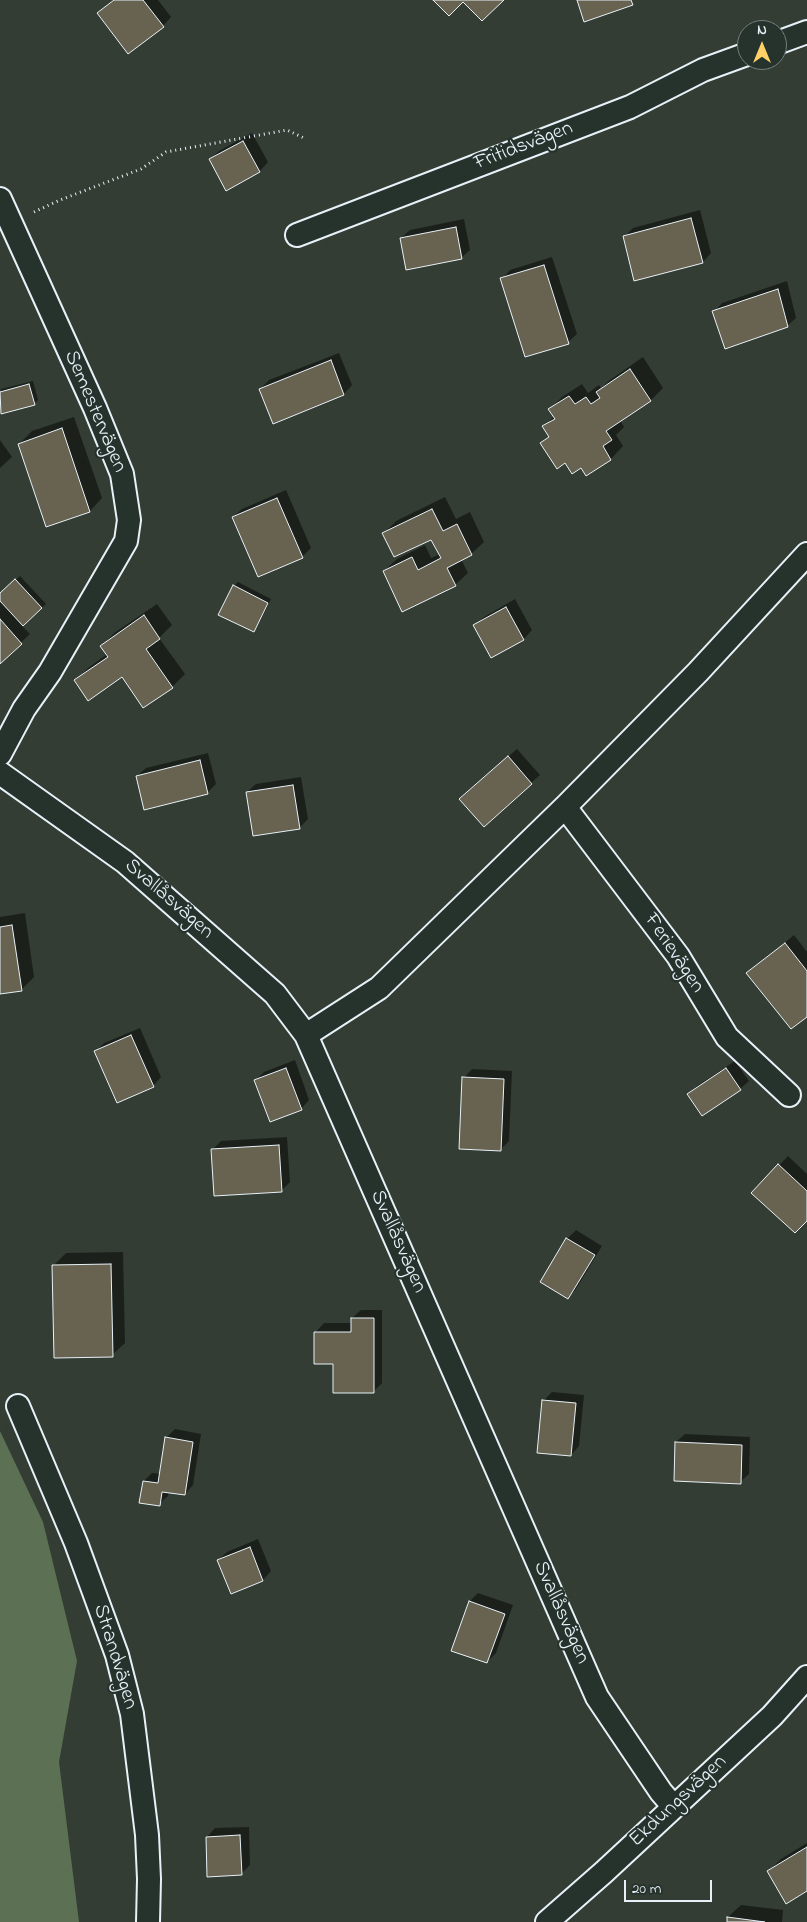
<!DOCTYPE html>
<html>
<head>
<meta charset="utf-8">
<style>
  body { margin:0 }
  #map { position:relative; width:807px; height:1922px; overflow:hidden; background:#333d34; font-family:"Indie Flower",sans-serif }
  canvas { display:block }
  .north { position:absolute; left:737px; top:20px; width:50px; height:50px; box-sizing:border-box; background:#26332d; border:1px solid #747f7e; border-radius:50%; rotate:0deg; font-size:14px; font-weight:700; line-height:20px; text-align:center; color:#e8f1f8 }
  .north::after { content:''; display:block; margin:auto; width:18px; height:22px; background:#ffd166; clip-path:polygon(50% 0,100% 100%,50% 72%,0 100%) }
  .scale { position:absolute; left:624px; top:1880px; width:88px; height:22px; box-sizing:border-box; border:2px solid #e8f1f8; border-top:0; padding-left:6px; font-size:15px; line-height:18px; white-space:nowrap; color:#e8f1f8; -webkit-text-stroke:4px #26332d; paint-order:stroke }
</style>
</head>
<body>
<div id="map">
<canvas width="807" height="1922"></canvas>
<div class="north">N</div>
<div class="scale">20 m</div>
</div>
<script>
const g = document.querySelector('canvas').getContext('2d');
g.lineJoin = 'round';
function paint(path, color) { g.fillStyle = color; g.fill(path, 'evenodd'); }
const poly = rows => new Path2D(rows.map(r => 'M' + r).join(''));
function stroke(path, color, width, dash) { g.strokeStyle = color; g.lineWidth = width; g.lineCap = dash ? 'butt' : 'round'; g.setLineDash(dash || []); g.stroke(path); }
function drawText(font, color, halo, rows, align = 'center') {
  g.font = font + ' "Indie Flower",sans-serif'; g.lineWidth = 4.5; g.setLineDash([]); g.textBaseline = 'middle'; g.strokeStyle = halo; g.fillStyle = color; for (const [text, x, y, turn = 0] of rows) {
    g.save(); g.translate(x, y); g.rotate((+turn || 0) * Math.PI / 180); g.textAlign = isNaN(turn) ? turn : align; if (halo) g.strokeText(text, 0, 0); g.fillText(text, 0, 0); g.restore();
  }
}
paint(poly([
  [0,1431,43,1522,77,1661,59,1762,79,1922,0,1922]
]), '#5c7053');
paint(poly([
  [113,0,158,0,171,17,163,26,98,13],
  [252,133,268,162,260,171,226,189,210,159,219,151],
  [700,210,711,253,703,262,624,237,633,228],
  [464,219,470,250,461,258,401,238,410,230],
  [552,257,577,334,568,342,502,279,510,270],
  [787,281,796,318,787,326,714,312,722,303],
  [339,353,352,385,344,394,260,389,269,380],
  [643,357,663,388,651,400,620,420,624,427,616,435,623,446,611,459,587,474,582,466,565,461,542,443,550,436,544,427,554,416,550,409,562,397,582,384,588,393,599,385,601,388,610,380],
  [33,381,38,400,34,404,2,412,0,406,1,389],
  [74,417,102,498,90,511,19,444,32,431],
  [0,440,12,457,0,468],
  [286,490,311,548,302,557,233,517,242,509],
  [445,497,456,519,470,512,484,542,471,554,461,559,468,573,455,585,384,571,397,559,425,545,431,558,440,554,432,538,384,533,396,521],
  [20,576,46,604,22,626,30,634,0,662,0,603,2,601,0,595],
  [238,582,271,599,257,627,253,631,234,586],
  [515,599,532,630,524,639,492,656,475,625,484,617],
  [157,604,172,625,159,638,185,674,172,687,122,676,76,680,88,668,107,654,102,646,114,633],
  [517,749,540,775,484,825,469,790],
  [208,753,216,784,207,793,137,776,146,768],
  [301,777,308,819,299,828,247,792,256,784],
  [25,913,34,977,21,990,0,992,0,917],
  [794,935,807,952,807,1015,748,973],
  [140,1028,161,1077,153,1086,96,1051,104,1043],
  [295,1060,309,1100,301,1109,256,1080,264,1072],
  [735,1061,749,1081,740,1089,688,1094,697,1086],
  [472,1069,512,1071,509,1141,500,1150,464,1078],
  [287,1137,290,1182,281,1191,212,1150,221,1141],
  [788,1156,807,1174,807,1220,753,1193],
  [576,1230,602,1246,576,1289,568,1298,541,1282,567,1239],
  [123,1252,125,1343,112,1355,53,1266,66,1253],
  [361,1310,382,1310,382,1383,373,1392,334,1363,316,1332,324,1323,352,1323,352,1318],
  [552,1392,584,1395,579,1446,571,1455,543,1401],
  [175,1429,201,1434,193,1485,185,1494,169,1492,168,1496,159,1504,144,1481,152,1473,161,1474,166,1438],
  [685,1434,750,1437,749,1474,740,1482,676,1442],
  [258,1539,271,1571,263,1580,232,1593,218,1560,227,1552],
  [478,1593,513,1605,496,1653,487,1662,470,1601],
  [249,1827,250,1865,241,1874,207,1837,215,1828],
  [807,1843,807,1890,768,1872,781,1859],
  [741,1905,783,1910,782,1922,728,1922,728,1917]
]), '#0007');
const building = poly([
  [114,0,143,0,164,27,128,54,97,13,114,0],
  [433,0,504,0,482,21,463,2,449,16,433,0],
  [577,0,631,0,633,5,584,22,577,0],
  [243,141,260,172,226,191,209,159,243,141],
  [691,218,703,263,634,281,623,236,691,218],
  [456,227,462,259,406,270,400,238,456,227],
  [544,265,569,344,525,357,500,278,544,265],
  [778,289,788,327,725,349,712,311,778,289],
  [331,360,344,395,273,424,259,389,331,360],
  [630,369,651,401,606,431,612,440,603,446,611,460,586,476,581,468,572,474,565,463,557,469,540,443,549,437,542,426,555,419,548,409,569,396,575,404,586,397,591,404,600,398,596,392,630,369],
  [29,384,35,405,1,414,0,392,29,384],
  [62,428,90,512,46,527,18,444,62,428],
  [277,498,303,558,258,577,232,517,277,498],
  [432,509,443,531,457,524,472,555,447,568,456,586,402,612,383,571,412,557,418,570,441,558,431,540,394,557,382,533,432,509],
  [15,579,42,608,23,626,0,601,0,593,15,579],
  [233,585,268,603,254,632,218,615,233,585],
  [506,607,524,640,491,658,473,625,506,607],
  [144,615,160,639,146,649,173,688,143,708,122,677,88,701,74,680,108,657,100,646,144,615],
  [0,619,22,644,0,664,0,619],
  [508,756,532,784,484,827,459,799,508,756],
  [200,760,208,794,144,810,136,776,200,760],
  [293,785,300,829,253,836,246,792,293,785],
  [12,925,22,991,0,994,0,927,12,925],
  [785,943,807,971,807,1017,791,1029,746,973,785,943],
  [131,1035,154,1087,117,1103,94,1051,131,1035],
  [286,1068,302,1110,270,1122,254,1080,286,1068],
  [726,1068,741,1090,702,1116,687,1094,726,1068],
  [462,1077,504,1079,501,1151,459,1149,462,1077],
  [279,1145,282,1192,214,1196,211,1149,279,1145],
  [778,1164,807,1191,807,1221,795,1233,751,1193,778,1164],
  [566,1238,595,1255,568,1299,540,1282,566,1238],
  [111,1264,113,1357,54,1358,52,1265,111,1264],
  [351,1318,374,1318,374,1393,333,1393,333,1364,314,1364,314,1332,351,1332,351,1318],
  [542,1400,576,1403,571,1456,537,1453,542,1400],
  [165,1437,193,1442,185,1495,162,1492,160,1506,139,1503,143,1481,158,1483,165,1437],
  [675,1442,742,1445,741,1484,674,1481,675,1442],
  [250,1547,263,1581,231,1594,217,1560,250,1547],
  [469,1601,505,1614,487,1663,451,1651,469,1601],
  [240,1835,242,1875,207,1877,206,1837,240,1835],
  [807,1847,807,1891,786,1904,767,1871,807,1847],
  [727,1917,765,1922,727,1922,727,1917]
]);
paint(building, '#676350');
stroke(building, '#e8f1f8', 1);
const minor = poly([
  [777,43,807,32],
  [0,199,95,408,122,474,129,520,126,541,50,672,24,709,0,754],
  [297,235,630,107,703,70,747,54],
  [0,773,125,862,275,994,306,1035,597,1697,661,1792,674,1807],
  [565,807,698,672,807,554],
  [306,1035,379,988,565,807,678,956,727,1037,789,1095],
  [18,1406,76,1543,117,1655,132,1714,147,1835,149,1879,148,1922],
  [547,1922,604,1872,772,1716,807,1677]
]);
stroke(minor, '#e8f1f8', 26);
stroke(poly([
  [34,212,60,200,141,169,166,152,287,130,304,138]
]), '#e8f1f8', 3, [1, 4]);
stroke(minor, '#26332d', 22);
drawText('21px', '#e8f1f8', '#26332d', [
  ["Fritidsvägen",524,147,-21],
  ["Semestervägen",94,412,67],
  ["Svallåsvägen",168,900,41],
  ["Ferievägen",673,954,56],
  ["Svallåsvägen",397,1242,66],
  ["Svallåsvägen",560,1613,66],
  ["Strandvägen",114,1657,73],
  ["Ekdungsvägen",679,1802,-43]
]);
</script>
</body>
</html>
